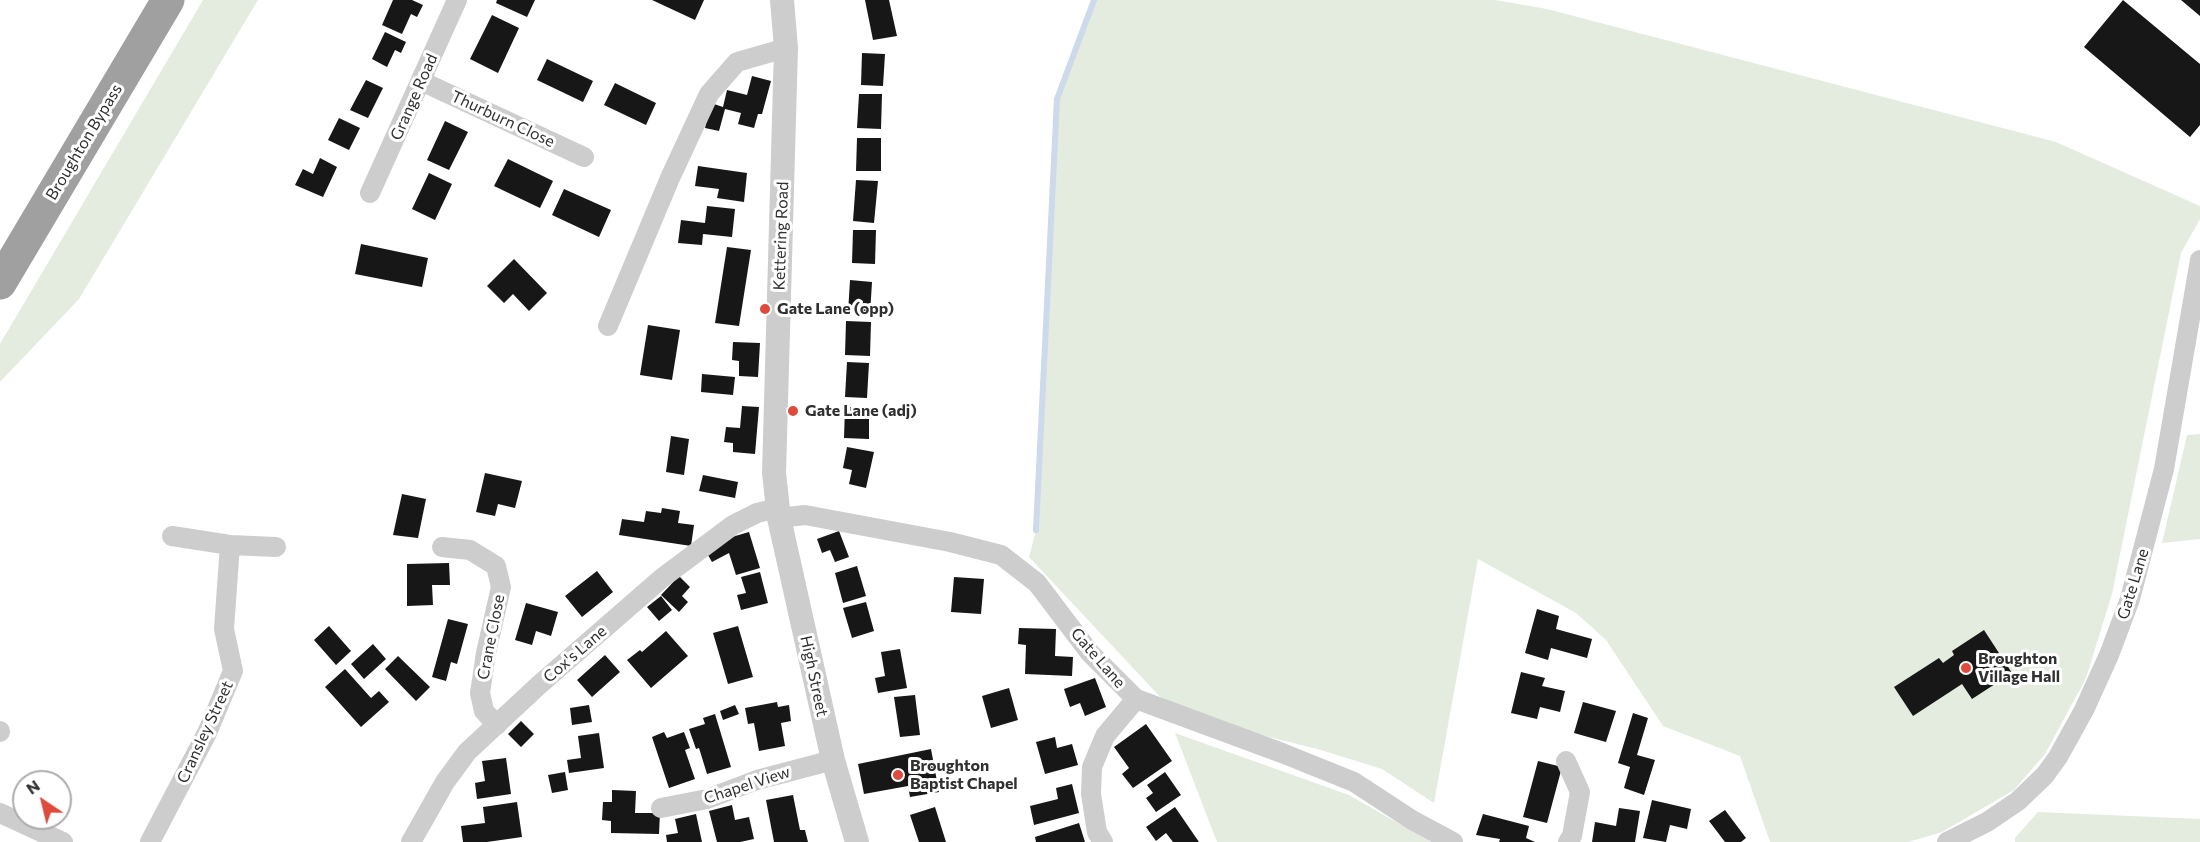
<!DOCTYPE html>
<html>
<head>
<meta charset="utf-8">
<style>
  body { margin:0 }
  #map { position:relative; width:2200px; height:842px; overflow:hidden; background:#fff; font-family:Commissioner,sans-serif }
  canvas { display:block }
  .north { position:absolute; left:12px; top:770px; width:60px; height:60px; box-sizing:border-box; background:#fff; border:2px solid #acacac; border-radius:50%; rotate:325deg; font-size:16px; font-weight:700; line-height:24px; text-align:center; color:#303030 }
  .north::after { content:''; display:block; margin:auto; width:21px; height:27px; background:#de4b3c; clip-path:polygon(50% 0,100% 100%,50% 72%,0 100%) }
</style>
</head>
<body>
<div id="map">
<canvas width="2200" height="842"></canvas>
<div class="north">N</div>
</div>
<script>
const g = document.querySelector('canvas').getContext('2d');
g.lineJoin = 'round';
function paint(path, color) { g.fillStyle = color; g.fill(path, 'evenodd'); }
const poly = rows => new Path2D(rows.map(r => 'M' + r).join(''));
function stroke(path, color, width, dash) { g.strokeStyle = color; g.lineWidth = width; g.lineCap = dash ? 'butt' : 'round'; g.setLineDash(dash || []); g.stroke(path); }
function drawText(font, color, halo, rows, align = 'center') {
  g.font = font + ' Commissioner,sans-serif'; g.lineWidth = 6; g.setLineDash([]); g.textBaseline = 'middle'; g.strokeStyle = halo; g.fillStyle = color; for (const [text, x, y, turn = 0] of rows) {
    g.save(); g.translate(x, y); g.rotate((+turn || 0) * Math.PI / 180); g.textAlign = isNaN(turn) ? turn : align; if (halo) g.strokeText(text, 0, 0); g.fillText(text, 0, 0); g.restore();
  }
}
paint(poly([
  [203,0,258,0,79,299,0,382,0,344],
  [1094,0,1495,0,1547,9,2056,142,2200,206,2200,219,2181,253,2112,594,2086,678,2045,754,2014,790,1942,832,1908,842,1770,842,1740,756,1663,726,1606,640,1576,613,1478,559,1434,803,1382,769,1321,750,1233,728,1162,699,1029,557,1036,530,1057,99],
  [2200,434,2200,539,2162,543,2187,435],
  [1175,733,1349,795,1431,842,1217,842],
  [2038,812,2200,819,2200,842,2015,842,2015,838]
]), '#e4ecdf');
stroke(poly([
  [1036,530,1057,99,1094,0]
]), '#ccdaeb', 6);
paint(poly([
  [393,0,412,0,423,5,417,17,411,14,402,34,382,25],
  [497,0,535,0,527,17,496,3],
  [652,0,704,0,695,20],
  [865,0,889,0,897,36,873,40],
  [2123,0,2200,64,2200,125,2190,137,2084,47],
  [2181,0,2200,0,2200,16],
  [492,15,519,28,498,73,470,59],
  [385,32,406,42,401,53,395,50,387,67,372,59],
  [862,53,885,54,883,86,861,85],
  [547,59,593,81,583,102,537,80],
  [752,76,771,81,762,114,758,114,754,128,738,124,741,113,725,109,719,131,705,128,711,103,723,107,727,90,747,95],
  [366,80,383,88,368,118,350,110],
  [615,83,656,103,646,125,604,105],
  [859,94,882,94,881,129,857,128],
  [339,118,360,128,349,150,328,140],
  [445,121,468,132,449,170,427,160],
  [857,138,881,138,881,171,856,171],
  [320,158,337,167,323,197,295,185,303,169,313,174],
  [508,159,553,181,540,208,494,186],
  [698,166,747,173,744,202,717,198,719,189,695,186],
  [429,173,452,184,435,220,412,209],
  [856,180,878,181,874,223,853,221],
  [564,189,611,210,599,237,552,215],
  [707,206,735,209,732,237,703,234,702,245,678,243,681,220,705,223],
  [853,230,876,230,875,264,852,263],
  [361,244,428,258,422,287,355,274],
  [727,247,751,250,739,326,715,323],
  [514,259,547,293,529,311,513,294,504,303,487,286],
  [850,280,872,282,870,314,848,313],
  [846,321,871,322,870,356,845,355],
  [648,325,680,330,672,380,640,375],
  [733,342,760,343,758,377,739,376,739,361,732,360],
  [847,362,869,363,867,398,845,397],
  [702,374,735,377,733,395,701,392],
  [742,406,759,407,755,454,733,452,733,443,724,442,726,427,740,428],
  [845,407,869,407,869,439,844,438],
  [671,436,689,439,684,475,666,472],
  [847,447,874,452,866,488,849,484,852,470,843,468],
  [485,473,522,481,515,508,498,504,495,516,476,512],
  [703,475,738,482,735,498,699,491],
  [402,494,426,499,418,538,393,535],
  [662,508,680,511,678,523,694,525,691,546,619,535,622,519,644,522,646,511,661,513],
  [839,531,849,557,835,562,830,550,822,553,817,539],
  [749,532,760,568,736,575,729,553,712,562,705,550,725,539],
  [449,563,450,585,432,585,433,605,407,606,407,564],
  [857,566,866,596,843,603,835,573],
  [597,571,613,592,582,617,565,596],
  [760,572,768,603,741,610,737,595,746,593,741,577],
  [679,576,690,587,682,596,688,602,679,612,661,595],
  [954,577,984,579,981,614,951,612],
  [661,596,672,610,659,621,647,607],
  [866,602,874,631,852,638,843,608],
  [526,603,558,612,551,636,536,631,532,645,515,640],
  [1537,609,1559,616,1556,629,1592,639,1587,658,1551,648,1548,660,1525,653],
  [448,619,468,624,457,664,451,662,446,681,432,677],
  [329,626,351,651,336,665,314,640],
  [738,626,753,677,728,684,713,633],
  [1019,628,1056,629,1055,656,1073,657,1072,676,1025,674,1026,645,1018,644],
  [1984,630,2012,673,1972,699,1962,684,1913,716,1894,687,1939,658,1943,663,1954,655,1952,651],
  [666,631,688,656,651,688,627,660,640,650,642,652],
  [373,644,386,659,364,679,351,664],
  [900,649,907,688,878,693,875,678,885,676,881,652],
  [605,655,620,672,592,697,577,680],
  [398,656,430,687,416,701,385,669],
  [345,669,371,698,379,691,389,702,361,727,325,687],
  [1521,672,1545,678,1542,686,1565,691,1560,712,1540,707,1537,719,1511,713],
  [1095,678,1106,707,1085,716,1080,703,1070,707,1064,689],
  [1009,688,1018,720,991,728,982,696],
  [915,695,920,735,900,737,894,697],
  [777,702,778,707,789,705,791,721,781,723,785,746,759,751,754,723,748,724,745,708],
  [1583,702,1616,711,1606,742,1574,733],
  [589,705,592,722,572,725,570,708],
  [735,705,739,714,723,720,720,711],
  [1633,713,1648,718,1637,755,1655,760,1644,795,1624,788,1630,767,1618,763],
  [715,714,731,767,707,774,699,748,696,749,689,729,705,724,703,718],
  [521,721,534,734,521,747,508,734],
  [1146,724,1172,761,1133,788,1122,774,1129,768,1114,747],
  [664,732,667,738,684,732,690,748,685,750,695,779,669,788,652,737],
  [599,733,604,768,569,773,567,760,581,758,578,736],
  [1055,737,1057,748,1072,744,1078,765,1045,774,1036,742],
  [931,749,939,792,910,797,908,786,864,794,858,764],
  [506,758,511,794,477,799,475,783,485,781,482,761],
  [1538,761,1562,767,1547,823,1523,817],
  [565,772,568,790,552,793,548,775],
  [1165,772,1181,795,1156,812,1146,798,1153,793,1147,785],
  [1072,784,1079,813,1034,825,1030,806,1058,799,1056,788],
  [612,790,636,791,635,813,660,813,659,834,611,833,611,821,602,820,603,802,612,802],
  [793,795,800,830,805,830,808,842,774,842,766,800],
  [1652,800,1691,809,1687,829,1670,825,1666,842,1643,838],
  [517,802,522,837,487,842,463,842,461,826,485,823,483,807],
  [732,805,735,820,749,817,754,839,740,842,717,842,709,811],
  [935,807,946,842,919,842,910,815],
  [1175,807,1199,842,1173,842,1166,833,1156,841,1146,827],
  [1619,808,1640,811,1635,842,1592,842,1595,822,1616,826],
  [1725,810,1746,838,1741,842,1725,842,1709,821],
  [696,814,702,842,667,842,666,835,678,833,675,819],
  [1483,814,1529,826,1526,838,1535,842,1499,842,1500,839,1476,835],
  [1079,823,1085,842,1036,842,1035,837]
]), '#171717');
stroke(poly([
  [421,81,584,157],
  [370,193,457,0],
  [608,326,670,178,709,94,737,62,786,48],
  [779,518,805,515,950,542,1001,555,1037,583,1090,653,1136,699,1282,753,1354,782,1412,820,1453,842],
  [172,536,230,545,276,547],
  [442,547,470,550,496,566,501,587,486,653,480,693,484,711,497,725],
  [0,732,0,731],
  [1566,761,1580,792,1572,836,1568,842],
  [661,808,707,799,757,780,833,760],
  [0,813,63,842],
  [150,842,207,733,233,671,224,629,230,545],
  [411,842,445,782,467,752,539,685,662,578,733,525,757,513,778,508],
  [1103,842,1097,832,1091,794,1092,767,1105,736,1136,699],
  [1947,842,1987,822,2018,801,2045,775,2058,757,2084,710,2109,655,2130,599,2164,469,2200,260]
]), '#cdcdcd', 20);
stroke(poly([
  [782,0,786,48,774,473,779,518,833,760,857,842]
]), '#cdcdcd', 24);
stroke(poly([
  [0,283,168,0]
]), '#a0a0a0', 33);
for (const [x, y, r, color] of [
  [765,309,6,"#de4b3c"],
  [793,411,6,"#de4b3c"],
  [1966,668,6,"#de4b3c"],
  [898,775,6,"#de4b3c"]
]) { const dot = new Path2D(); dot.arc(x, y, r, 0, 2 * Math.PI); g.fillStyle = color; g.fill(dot); stroke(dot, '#fff', 2); }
drawText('16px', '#303030', '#fff', [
  ["Grange Road",414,97,-66],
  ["Thurburn Close",503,119,25],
  ["Broughton Bypass",84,142,-59],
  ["Kettering Road",781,236,-88],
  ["Gate Lane",2133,584,-73],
  ["Crane Close",491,637,-79],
  ["Cox's Lane",575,654,-41],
  ["Gate Lane",1098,658,49],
  ["High Street",814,676,78],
  ["Cransley Street",205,732,-65],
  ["Chapel View",747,785,-18]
]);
drawText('bold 16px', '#303030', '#fff', [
  ["Gate Lane (opp)",777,309],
  ["Gate Lane (adj)",805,411],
  ["Broughton",1978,659],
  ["Village Hall",1978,677],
  ["Broughton",910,766],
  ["Baptist Chapel",910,784]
], 'left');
</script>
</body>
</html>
